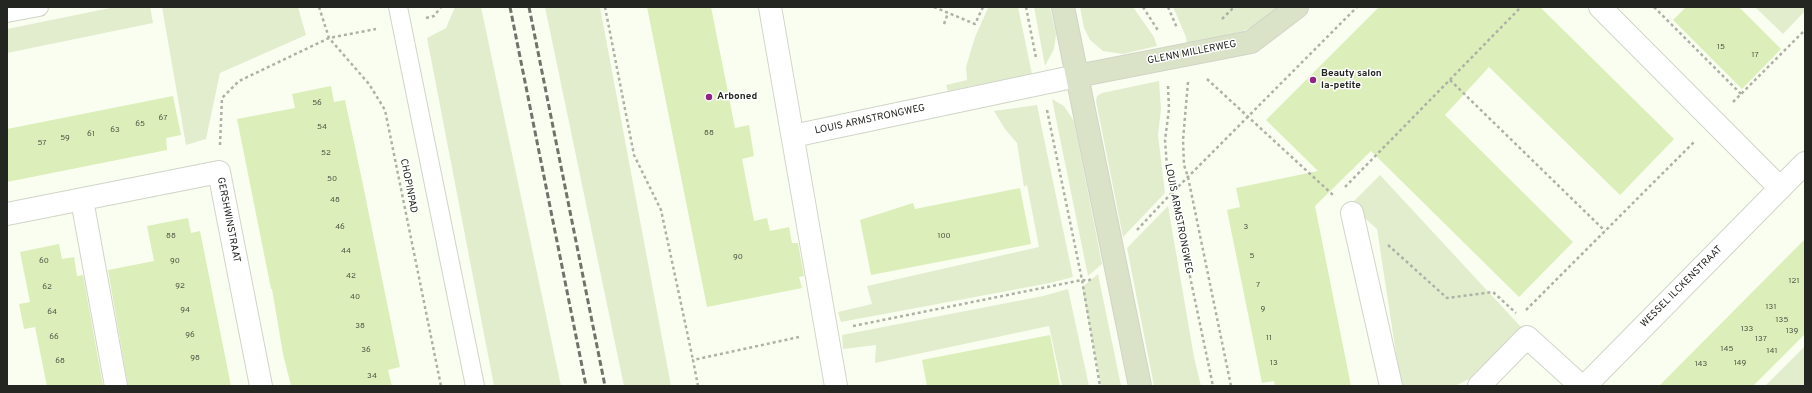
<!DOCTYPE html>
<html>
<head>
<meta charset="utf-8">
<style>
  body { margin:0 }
  #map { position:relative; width:1812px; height:393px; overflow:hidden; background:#f9fef0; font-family:Overpass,sans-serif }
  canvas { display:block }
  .frame { position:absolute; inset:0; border:8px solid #242621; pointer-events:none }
</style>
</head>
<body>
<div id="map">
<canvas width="1812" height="393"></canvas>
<div class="frame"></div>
</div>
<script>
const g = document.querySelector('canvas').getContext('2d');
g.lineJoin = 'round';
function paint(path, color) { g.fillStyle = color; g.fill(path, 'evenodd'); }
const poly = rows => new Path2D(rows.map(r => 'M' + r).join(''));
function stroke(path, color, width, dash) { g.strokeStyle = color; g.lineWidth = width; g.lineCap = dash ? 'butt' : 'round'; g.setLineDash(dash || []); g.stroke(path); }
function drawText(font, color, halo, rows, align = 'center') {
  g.font = font + ' Overpass,sans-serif'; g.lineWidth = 3; g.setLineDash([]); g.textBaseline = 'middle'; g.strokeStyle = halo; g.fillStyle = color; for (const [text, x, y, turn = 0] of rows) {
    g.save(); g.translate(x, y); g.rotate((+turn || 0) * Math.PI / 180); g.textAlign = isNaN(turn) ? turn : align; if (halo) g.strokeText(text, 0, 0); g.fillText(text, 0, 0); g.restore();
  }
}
paint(poly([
  [115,7,150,7,153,23,7,53,7,29],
  [162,7,298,7,306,35,220,73,206,139,186,145],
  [455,7,481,7,561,386,494,386,427,38,446,28],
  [545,7,600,7,671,386,624,386],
  [995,7,1018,7,1032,74,948,91,946,85,967,80,966,67,975,37,988,8],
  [1034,7,1050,7,1056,34,1054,49,1045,66],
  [1080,7,1133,7,1154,37,1157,46,1123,54,1103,51,1090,40,1084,28],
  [1173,7,1280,7,1262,22,1242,32,1215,41,1187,44,1186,37],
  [1755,7,1805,7,1805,11,1783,34],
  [1159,81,1161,109,1158,135,1165,193,1123,237,1096,101,1097,96,1102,93],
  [1052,99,1064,106,1074,121,1102,264,1088,276],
  [1037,105,1073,277,1050,283,841,322,838,312,872,304,867,286,1039,247,1027,185,1024,187,1017,143,1005,129,994,111],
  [1380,175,1521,327,1475,376,1455,386,1401,386,1377,229,1350,205],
  [1168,206,1194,357,1201,386,1154,386,1127,248],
  [1098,274,1121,386,1101,386,1082,287],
  [1068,289,1089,386,1062,386,1049,326,875,363,876,345,843,349,842,335,1043,296],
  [1805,346,1805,386,1765,386]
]), '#e2edce');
paint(poly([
  [647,7,711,7,735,128,749,125,754,156,742,159,754,221,767,218,770,231,789,227,792,243,798,243,804,276,799,277,802,288,707,307],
  [1379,7,1540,7,1674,139,1620,195,1489,67,1445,115,1573,242,1519,297,1371,151,1315,206,1351,386,1275,386,1274,381,1262,383,1227,210,1240,207,1236,188,1318,171,1266,120],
  [1686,7,1739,7,1781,49,1742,89,1673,20],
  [331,86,334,102,345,100,362,180,400,367,388,370,392,386,291,386,283,354,272,289,271,289,237,119,295,108,292,94],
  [173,96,181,135,166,138,167,150,7,182,7,129],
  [1020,188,1031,244,871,275,860,220,913,203,915,209],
  [188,218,191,233,200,231,231,386,128,386,108,270,154,261,147,226],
  [1805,239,1805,334,1753,386,1659,386],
  [59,244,62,259,74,257,77,276,83,275,103,386,47,386,35,327,24,329,19,304,30,302,20,252],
  [1050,335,1060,386,927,386,922,360]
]), '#dceeb9');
const lane = poly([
  [398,7,475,386],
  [7,13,39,7]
]);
const street = poly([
  [770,7,836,386],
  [1600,7,1780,188],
  [793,136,1077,76],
  [82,200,116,386],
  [1352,213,1391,386],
  [7,214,219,172,261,386],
  [1479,386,1527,337,1581,386],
  [1585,386,1805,163]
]);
const secondary = poly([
  [1063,7,1140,386],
  [1077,76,1251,42,1297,7]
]);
stroke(lane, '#d0d5c8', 20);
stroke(street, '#d0d5c8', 24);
stroke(secondary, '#d0d5c8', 24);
stroke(poly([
  [319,7,329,38,369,84,385,110,441,386],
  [605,7,634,155,661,210,693,360],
  [934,7,975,24,983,7],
  [1026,7,1036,58],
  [1143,7,1159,32],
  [1168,7,1177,28],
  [1654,7,1741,94],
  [426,18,434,16,441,7],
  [1222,19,1234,7],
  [944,24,948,13],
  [1207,79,1333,195],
  [1450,80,1605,231],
  [1188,82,1183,140,1184,165,1188,177,1231,386],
  [1168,86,1169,109,1165,140,1167,167,1213,386],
  [1733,102,1805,30],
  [1047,110,1082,280,1100,386],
  [220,145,222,98,239,81,329,38,376,29],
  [1345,187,1521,7],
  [1137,230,1167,198,1357,7],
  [1388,245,1447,298,1493,292,1516,313],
  [1526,310,1695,141],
  [853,326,1082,280,1088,281,1091,279],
  [698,386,693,360,799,337]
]), '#adb1a6', 2.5, [3, 3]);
stroke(lane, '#fff', 18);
stroke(street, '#fff', 22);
stroke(secondary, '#dae2c7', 22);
stroke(poly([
  [510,7,586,386],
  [529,7,605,386]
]), '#70736b', 3, [6, 3]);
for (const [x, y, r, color] of [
  [1313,80,4,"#922485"],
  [709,97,4,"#922485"]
]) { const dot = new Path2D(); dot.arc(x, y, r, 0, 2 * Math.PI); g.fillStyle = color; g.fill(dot); stroke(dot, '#fff', 1.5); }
drawText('8px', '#525847', null, [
  ["15",1721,47],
  ["17",1755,55],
  ["56",317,103],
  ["67",163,118],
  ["65",140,124],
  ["54",322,127],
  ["63",115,130],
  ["88",709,133],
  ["61",91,134],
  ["59",65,138],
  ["57",42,143],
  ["52",326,153],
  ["50",332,179],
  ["48",335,200],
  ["46",340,227],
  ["3",1246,227],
  ["88",171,236],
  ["100",944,236],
  ["44",346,251],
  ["5",1252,256],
  ["90",738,257],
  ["60",44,261],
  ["90",175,261],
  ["42",351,276],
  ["121",1794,281],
  ["7",1258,285],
  ["92",180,286],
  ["62",47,287],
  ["40",355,297],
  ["131",1771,307],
  ["9",1263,309],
  ["94",185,310],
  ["64",52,312],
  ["135",1782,320],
  ["38",360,326],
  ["133",1747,329],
  ["139",1792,331],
  ["96",190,335],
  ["66",54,337],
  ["11",1269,338],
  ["137",1761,339],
  ["145",1727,349],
  ["36",366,350],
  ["141",1772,351],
  ["98",195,358],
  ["68",60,361],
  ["13",1274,363],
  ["149",1740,363],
  ["143",1701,364],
  ["34",372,376]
]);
drawText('10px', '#242621', '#fff', [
  ["GLENN MILLERWEG",1192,53,-11],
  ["LOUIS ARMSTRONGWEG",870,120,-12],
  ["CHOPINPAD",408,186,79],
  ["LOUIS ARMSTRONGWEG",1178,219,79],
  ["GERSHWINSTRAAT",228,220,79],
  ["WESSEL ILCKENSTRAAT",1682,287,-45]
]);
drawText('bold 10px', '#242621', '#fff', [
  ["Beauty salon",1321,74],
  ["la-petite",1321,86],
  ["Arboned",717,97]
], 'left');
</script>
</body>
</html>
